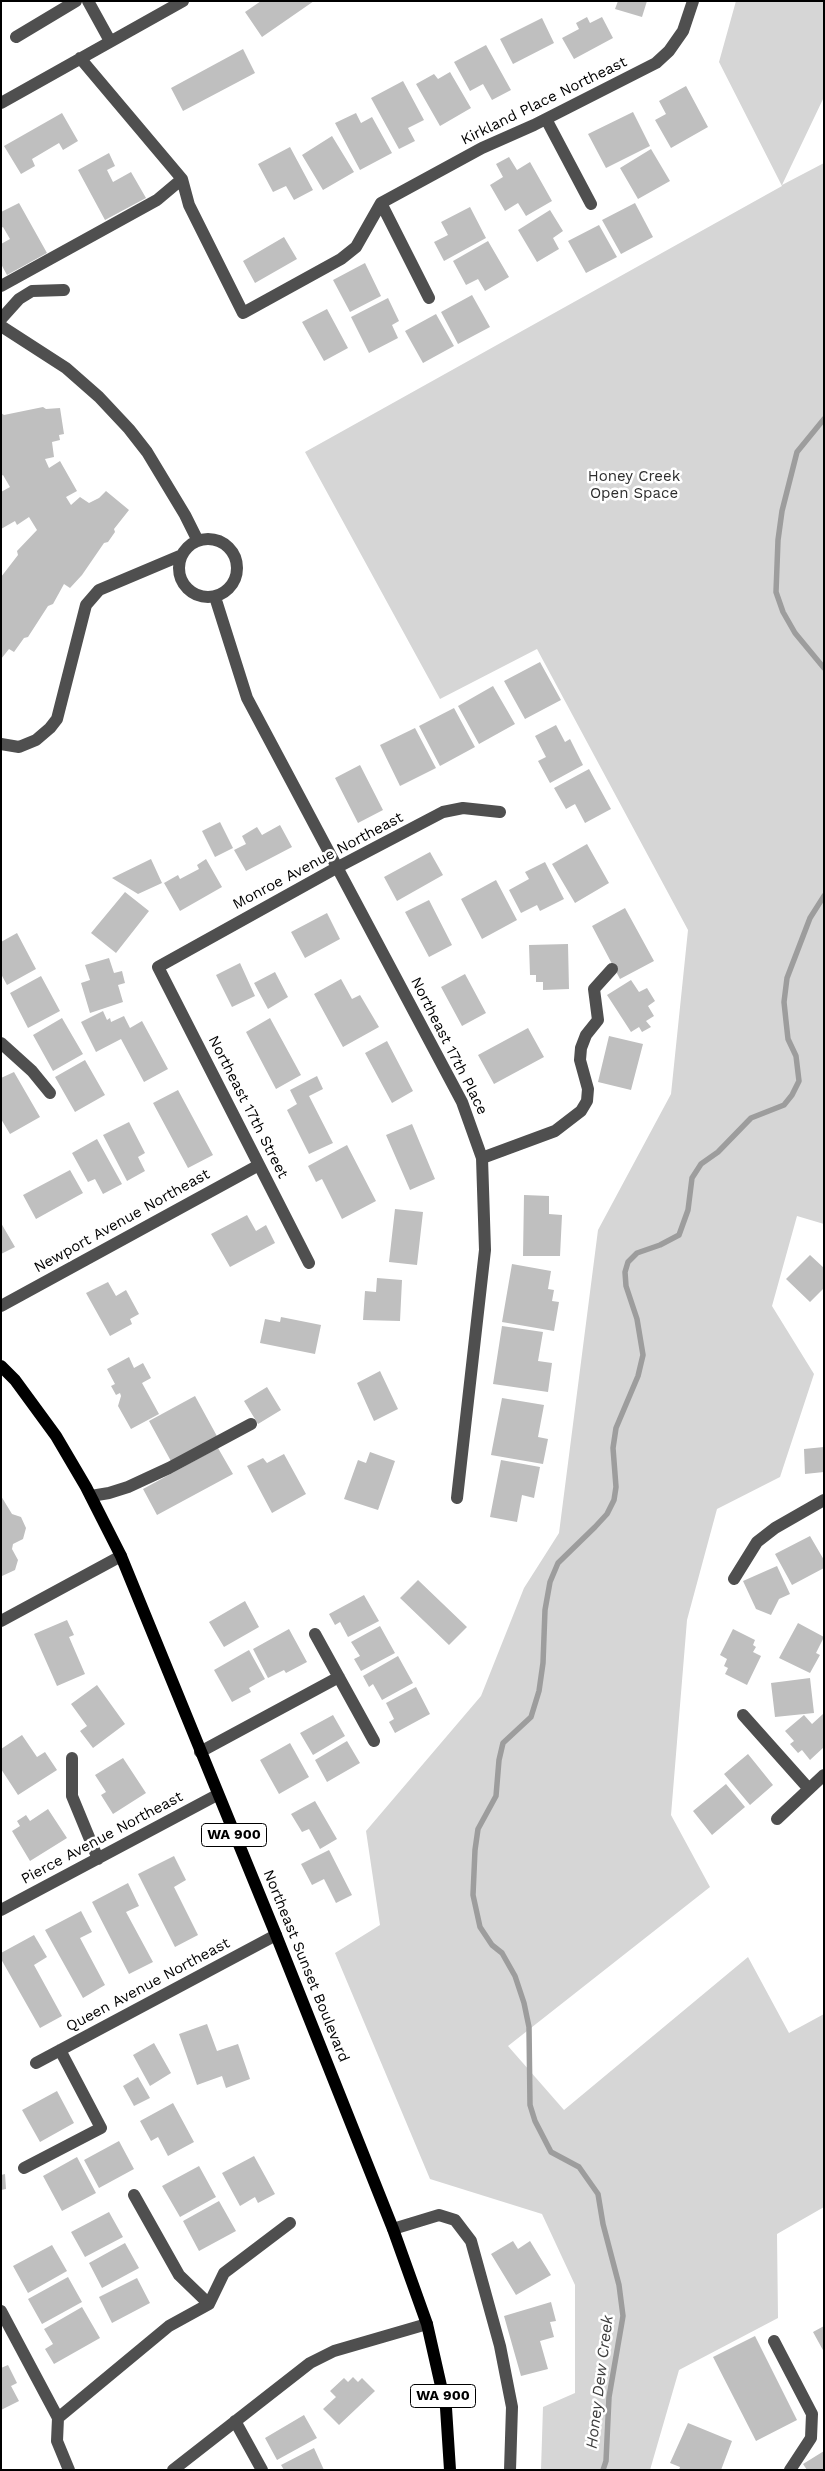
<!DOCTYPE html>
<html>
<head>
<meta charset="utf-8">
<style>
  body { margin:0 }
  #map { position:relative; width:825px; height:2471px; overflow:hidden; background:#fff; font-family:"Work Sans",sans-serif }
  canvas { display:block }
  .frame { position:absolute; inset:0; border:2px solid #000; pointer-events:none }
</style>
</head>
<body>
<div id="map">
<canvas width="825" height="2471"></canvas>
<div class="frame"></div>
</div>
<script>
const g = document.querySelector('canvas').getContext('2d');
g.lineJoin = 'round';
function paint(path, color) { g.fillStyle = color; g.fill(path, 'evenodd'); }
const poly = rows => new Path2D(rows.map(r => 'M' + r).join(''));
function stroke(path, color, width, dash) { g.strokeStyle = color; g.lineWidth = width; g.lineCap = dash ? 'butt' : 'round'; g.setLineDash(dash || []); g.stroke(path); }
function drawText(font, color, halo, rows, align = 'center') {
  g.font = font + ' "Work Sans",sans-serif'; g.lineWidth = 5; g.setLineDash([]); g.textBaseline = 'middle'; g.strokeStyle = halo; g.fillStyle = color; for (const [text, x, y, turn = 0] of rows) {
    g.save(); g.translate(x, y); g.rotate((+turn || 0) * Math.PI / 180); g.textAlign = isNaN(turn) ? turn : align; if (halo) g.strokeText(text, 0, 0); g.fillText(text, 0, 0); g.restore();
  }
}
paint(poly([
  [736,1,824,1,824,97,782,185,824,163,824,1224,797,1216,772,1306,814,1374,780,1477,717,1509,687,1620,671,1815,710,1887,508,2046,564,2110,748,1957,789,2033,824,2014,824,2207,777,2234,778,2318,679,2370,650,2470,541,2470,543,2407,575,2393,575,2285,542,2214,430,2179,335,1953,380,1925,366,1831,481,1696,524,1588,559,1533,598,1230,671,1094,688,930,537,649,440,699,305,452,782,186,719,62]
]), '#d6d6d6');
stroke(poly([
  [824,419,797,452,782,511,778,540,776,592,783,612,795,633,824,668],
  [603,2470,606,2461,609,2397,623,2316,619,2285,603,2224,598,2194,579,2167,551,2152,535,2121,530,2105,529,2027,524,2003,515,1976,502,1953,492,1945,480,1927,473,1895,475,1850,478,1829,496,1796,499,1760,503,1743,531,1717,539,1691,543,1663,545,1610,550,1582,558,1563,595,1527,607,1514,614,1500,616,1487,613,1448,616,1428,638,1376,643,1355,637,1319,626,1286,625,1272,628,1262,637,1253,660,1245,679,1235,688,1210,692,1178,701,1164,718,1152,751,1118,784,1105,792,1095,799,1081,796,1056,788,1039,786,1021,784,1002,787,978,810,918,824,896]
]), '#9d9d9d', 5.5);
paint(poly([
  [261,1,314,1,262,37,245,12],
  [618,1,647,1,642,17,615,9],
  [587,17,590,23,602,17,613,38,574,59,562,38,579,29,576,23],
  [542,18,554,43,513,64,500,39],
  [486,45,511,90,492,100,483,84,470,91,454,62],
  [243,49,255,73,183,111,171,88],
  [450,72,471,108,440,126,416,84,434,74,438,79],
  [403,81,424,120,408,128,415,141,399,149,371,98],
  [686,86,708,127,671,148,655,120,666,114,659,101],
  [633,112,650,146,606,168,588,134],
  [62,113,78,141,63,150,59,143,32,159,35,166,21,174,4,146],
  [356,113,361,123,372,117,392,153,360,170,335,123],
  [332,136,354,172,323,190,302,155],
  [290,147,313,190,294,200,286,186,273,192,258,164],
  [651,149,670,181,638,199,620,168],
  [109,153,115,166,107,170,113,182,131,172,146,198,105,220,78,170],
  [509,157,517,170,530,162,552,201,526,216,518,203,505,211,490,185,503,177,496,164],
  [19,203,47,253,7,275,1,264,1,244,10,239,3,227,1,228,1,212],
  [635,203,653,237,621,254,602,220],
  [470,207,486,238,444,261,434,242,448,235,441,222],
  [550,210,563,231,553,238,559,249,537,262,518,230],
  [599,225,617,257,586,273,568,241],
  [284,237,297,259,255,283,243,261],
  [488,241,509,277,485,291,478,279,466,285,453,261],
  [365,263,381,296,350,312,333,280],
  [472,295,490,327,458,344,441,312],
  [388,298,399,321,392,325,398,338,369,353,351,317],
  [327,309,348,348,324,361,302,322],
  [436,314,454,346,423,363,405,331],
  [43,407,46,409,60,408,64,434,59,435,60,440,52,442,54,457,45,459,49,468,60,461,77,491,66,497,71,505,80,497,89,503,99,498,106,491,129,510,114,529,115,532,108,542,104,543,82,575,70,588,64,584,53,604,48,606,28,637,24,638,14,652,9,649,1,659,1,577,18,555,17,551,37,530,29,517,17,525,15,521,1,529,1,492,10,487,3,475,1,476,1,413,4,415],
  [540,662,561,700,525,719,504,681],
  [493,686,515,724,479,744,458,706],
  [454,708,475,747,440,766,419,726],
  [556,725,565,742,570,739,583,765,550,783,538,761,546,757,535,736],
  [415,728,436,768,400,786,380,745],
  [360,765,383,810,358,823,335,778],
  [589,769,611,809,585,823,575,804,566,809,554,788],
  [220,822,233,848,215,857,202,831],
  [280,825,292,847,246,871,234,850,246,844,242,836,257,827,262,835],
  [587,844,609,883,575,903,552,864],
  [430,852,443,875,397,901,384,877],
  [151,859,162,883,138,894,112,878],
  [206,859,222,887,180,911,164,883,178,875,180,879,199,869,197,865],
  [545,862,564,899,540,911,537,905,521,913,509,890,529,879,525,872],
  [496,880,517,920,482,939,461,899],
  [125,892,149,911,116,953,91,933],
  [429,900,452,945,429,957,405,912],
  [625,908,654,961,620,979,592,926],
  [327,913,340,939,305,958,291,932],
  [17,933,36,969,7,985,1,974,1,942],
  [568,944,569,989,543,990,543,982,536,982,536,975,530,975,529,945],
  [109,958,114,973,122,971,125,983,118,985,123,1002,90,1013,81,983,90,980,85,965],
  [240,963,255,996,232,1007,216,975],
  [275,972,288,997,268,1009,254,983],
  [465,974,486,1013,462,1026,441,987],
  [41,976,60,1011,28,1028,10,993],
  [341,979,352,999,360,995,379,1027,343,1047,314,994],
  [631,980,639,992,647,988,655,1001,648,1006,654,1016,646,1021,651,1027,642,1032,639,1027,631,1032,607,995],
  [103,1011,107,1020,110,1018,111,1022,124,1016,130,1028,142,1021,168,1069,144,1082,121,1039,96,1052,81,1022],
  [62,1018,83,1054,53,1071,33,1035],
  [270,1018,301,1075,276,1089,246,1032],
  [528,1028,544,1057,494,1084,478,1055],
  [609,1036,643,1044,631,1090,598,1082],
  [387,1041,413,1091,392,1103,365,1053],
  [85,1060,105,1095,75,1112,55,1077],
  [14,1072,40,1117,10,1134,1,1119,1,1078],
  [317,1076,323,1089,309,1096,333,1143,309,1154,287,1110,297,1104,290,1090],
  [178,1090,213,1155,188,1168,153,1103],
  [129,1122,145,1153,138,1157,145,1171,127,1181,103,1135],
  [412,1124,435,1179,410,1190,386,1135],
  [97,1139,122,1184,103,1194,95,1179,88,1182,72,1153],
  [347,1145,376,1201,342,1219,322,1179,316,1182,308,1166],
  [70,1170,83,1193,36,1219,23,1195],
  [524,1195,549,1196,549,1214,562,1215,560,1256,523,1256],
  [395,1209,423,1212,417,1265,389,1262],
  [247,1215,256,1231,266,1225,275,1243,230,1267,211,1234],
  [1,1223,15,1247,1,1254],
  [810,1255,824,1268,824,1288,810,1302,786,1279],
  [512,1264,551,1271,548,1289,554,1290,552,1301,559,1302,554,1331,502,1322],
  [377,1278,402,1280,400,1321,363,1320,365,1291,376,1292],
  [108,1282,116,1296,126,1290,139,1314,130,1319,132,1324,110,1336,86,1293],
  [281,1317,321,1325,315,1354,260,1343,265,1319,280,1322],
  [502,1326,543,1332,538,1361,552,1363,548,1392,493,1384],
  [129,1357,134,1368,143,1363,151,1378,142,1383,159,1414,131,1429,118,1406,121,1396,120,1393,116,1395,111,1386,115,1384,107,1369],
  [380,1371,398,1409,374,1421,357,1383],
  [267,1387,281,1410,258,1424,244,1401],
  [195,1396,218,1438,172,1463,149,1421],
  [502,1398,544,1405,538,1437,548,1439,543,1464,491,1455],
  [824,1447,824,1472,805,1474,804,1449],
  [218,1448,233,1474,157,1515,143,1489],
  [370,1452,395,1461,378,1510,344,1499,358,1460,366,1463],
  [284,1454,306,1494,272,1513,247,1466,263,1458,267,1463],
  [501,1460,540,1467,534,1498,522,1495,517,1522,490,1517],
  [1,1496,12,1514,21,1517,26,1528,23,1539,13,1544,12,1549,18,1560,15,1570,2,1576],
  [810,1536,824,1560,824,1568,792,1585,775,1554],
  [777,1566,790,1594,779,1599,771,1615,756,1609,743,1581],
  [418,1580,467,1627,449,1645,400,1598],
  [364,1595,379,1621,348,1637,340,1622,335,1625,329,1614],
  [245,1601,259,1627,224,1647,209,1622],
  [67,1620,74,1635,69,1637,85,1674,57,1686,34,1634],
  [798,1623,824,1637,816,1653,820,1655,810,1673,779,1658],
  [380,1626,395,1653,361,1671,354,1659,360,1656,351,1642],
  [289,1629,307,1662,286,1673,284,1670,268,1678,253,1649],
  [733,1629,755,1640,753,1645,756,1647,753,1652,761,1656,747,1685,725,1674,728,1668,724,1666,727,1659,720,1655],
  [249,1650,265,1679,249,1688,251,1692,232,1702,214,1670],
  [398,1656,413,1683,382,1700,373,1684,369,1687,363,1676],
  [810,1678,814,1713,775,1717,771,1683],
  [97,1685,125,1724,93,1748,80,1731,87,1726,71,1704],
  [416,1687,430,1714,395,1733,389,1722,394,1719,386,1703],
  [823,1714,824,1747,810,1760,802,1750,798,1753,790,1744,794,1741,785,1731,804,1715,812,1724],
  [333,1715,345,1736,313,1755,300,1733],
  [22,1735,37,1757,45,1752,57,1770,18,1795,1,1769,1,1749],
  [347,1741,360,1763,327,1782,315,1760],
  [290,1743,309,1777,279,1794,260,1760],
  [748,1754,773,1785,750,1805,724,1774],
  [123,1758,146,1793,113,1814,101,1795,106,1792,95,1775],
  [726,1784,745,1807,712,1835,693,1811],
  [315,1801,337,1839,320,1849,309,1829,302,1832,291,1814],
  [48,1809,67,1838,30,1861,12,1831,20,1826,17,1821,26,1815,30,1821],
  [329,1850,352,1895,336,1903,324,1879,312,1885,301,1864],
  [174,1856,186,1880,174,1887,198,1935,175,1947,138,1874],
  [128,1883,139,1906,126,1912,153,1962,129,1974,92,1902],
  [81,1911,92,1932,80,1938,105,1985,83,1998,45,1930],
  [34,1935,47,1957,34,1965,62,2016,40,2028,1,1959,1,1953],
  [207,2024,217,2051,238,2044,250,2079,226,2088,222,2076,197,2085,179,2034],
  [154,2043,171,2073,150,2086,133,2055],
  [138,2077,150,2098,134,2106,123,2086],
  [57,2091,74,2123,40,2142,22,2110],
  [173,2103,194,2142,168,2156,158,2137,151,2141,140,2121],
  [119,2141,134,2169,99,2188,84,2160],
  [254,2156,275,2194,258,2203,255,2197,240,2206,222,2173],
  [77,2157,96,2193,62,2211,43,2176],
  [199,2166,216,2197,180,2217,162,2186],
  [5,2174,6,2189,1,2190,1,2175],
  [219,2201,236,2231,199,2251,183,2221],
  [109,2212,123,2237,85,2257,71,2232],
  [513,2241,518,2249,530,2241,551,2275,516,2295,491,2254],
  [125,2243,139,2268,102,2288,89,2263],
  [52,2245,67,2271,28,2293,13,2266],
  [68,2277,82,2302,42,2324,28,2299],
  [137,2278,150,2303,112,2323,99,2297],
  [551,2302,556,2321,550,2322,554,2337,540,2341,548,2369,521,2376,504,2316],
  [82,2307,100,2338,54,2364,45,2349,53,2344,44,2329],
  [824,2326,824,2352,813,2332],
  [755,2336,797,2420,756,2441,713,2357],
  [8,2365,17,2383,11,2386,19,2401,1,2410,1,2368],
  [353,2377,358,2382,362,2378,375,2391,339,2425,323,2409,336,2397,330,2391,344,2378,348,2382],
  [304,2415,317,2438,277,2460,265,2438],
  [688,2423,732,2441,721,2470,679,2470,680,2467,670,2463],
  [314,2448,324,2470,284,2470,281,2465],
  [824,2451,824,2470,807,2470,803,2464]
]), '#bfbfbf');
stroke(poly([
  [88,1,110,41],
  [16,37,76,1],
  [80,58,182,179,189,205,243,313,341,259,356,247,381,203],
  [1,103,183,1],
  [546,119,591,204],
  [381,203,482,148,534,125,656,63,669,51,683,31,693,1],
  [381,203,429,298],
  [1,286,157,200,182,179],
  [1,319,19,299,32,291,64,290],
  [1,326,66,368,99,397,129,429,147,452,185,515,198,541],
  '179 568a29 29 0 1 1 58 0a29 29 0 1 1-58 0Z',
  [215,597,247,698,462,1102,482,1158,485,1250,457,1498],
  [1,744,19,747,36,740,50,728,57,719,86,605,99,590,182,555],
  [1,1043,32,1071,50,1093],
  [482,1158,555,1131,581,1111,587,1101,588,1089,580,1060,581,1048,586,1035,598,1020,594,989,612,969],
  [309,1263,158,967,338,867,443,812,463,808,500,812],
  [1,1306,259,1165],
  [91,1496,109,1493,128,1487,169,1468,251,1424],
  [734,1579,757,1542,775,1528,824,1500],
  [1,1621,121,1556],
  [315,1634,374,1741],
  [743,1715,809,1789],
  [200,1752,339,1677],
  [72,1758,72,1796,98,1859],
  [777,1819,824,1775],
  [1,1910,217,1795],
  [36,2063,276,1935],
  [24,2168,101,2128,60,2050],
  [134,2195,179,2275,209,2304,224,2273,290,2223],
  [393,2229,439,2215,455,2220,471,2241,500,2346,512,2407,510,2470],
  [1,2311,58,2418],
  [774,2341,812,2414,811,2438,790,2470],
  [58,2418,169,2326,209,2304],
  [58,2418,57,2441,69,2470],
  [235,2421,262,2470],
  [173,2470,310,2363,334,2351,427,2324]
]), '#4f4f4f', 12);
stroke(poly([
  [1,1366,15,1380,56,1436,86,1487,121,1556,276,1935,393,2229,427,2324,446,2408,450,2470]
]), '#000', 12);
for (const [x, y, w] of [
  [234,1835,65],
  [443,2396,65]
]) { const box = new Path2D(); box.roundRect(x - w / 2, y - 11.5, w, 23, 4); g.fillStyle = '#fff'; g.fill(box); stroke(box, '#000', 1); }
drawText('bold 14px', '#000', null, [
  ["WA 900",234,1835],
  ["WA 900",443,2396]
]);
drawText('15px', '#000', '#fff', [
  ["Kirkland Place Northeast",544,101,-26],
  ["Monroe Avenue Northeast",318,861,-28],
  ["Northeast 17th Place",449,1046,63],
  ["Northeast 17th Street",248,1107,63],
  ["Newport Avenue Northeast",122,1221,-29],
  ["Pierce Avenue Northeast",102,1838,-28],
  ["Northeast Sunset Boulevard",306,1966,68],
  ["Queen Avenue Northeast",148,1985,-28]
]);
drawText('15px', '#2d2d2d', '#fff', [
  ["Honey Creek",634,477],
  ["Open Space",634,494]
]);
drawText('italic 16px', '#3e3e3e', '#fff', [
  ["Honey Dew Creek",600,2382,-83]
]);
</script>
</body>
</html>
